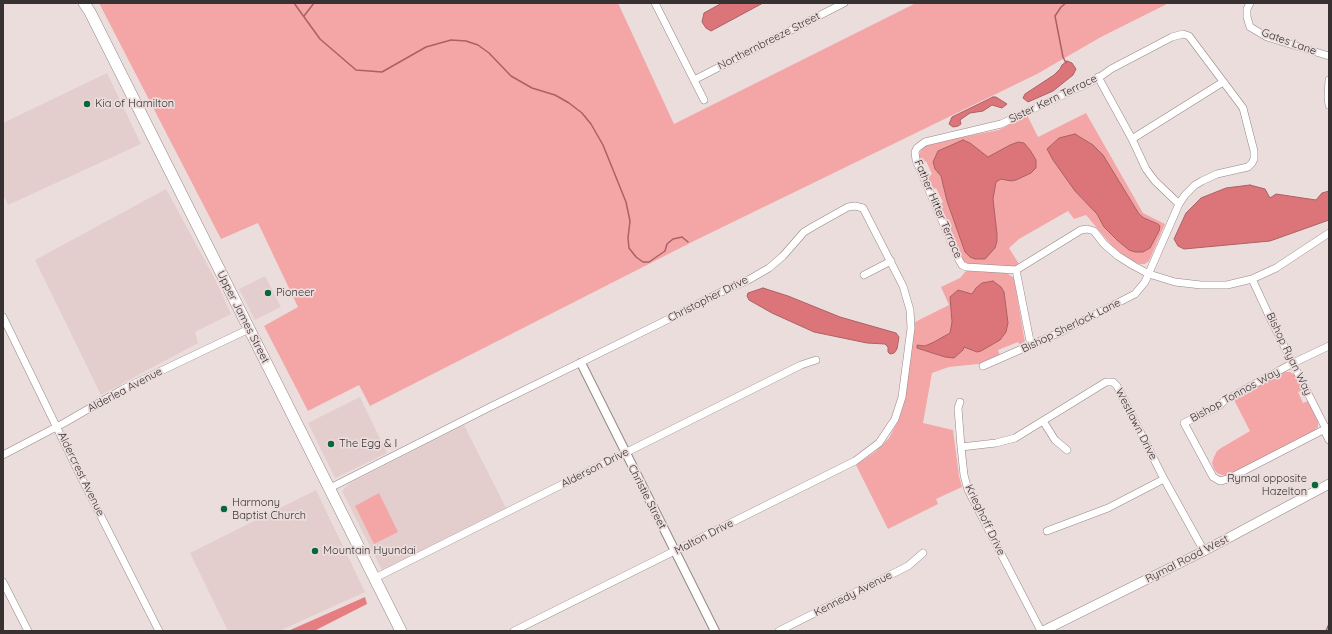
<!DOCTYPE html>
<html>
<head>
<meta charset="utf-8">
<style>
  body { margin:0 }
  #map { position:relative; width:1332px; height:634px; overflow:hidden; background:#ecdddd; font-family:Quicksand,sans-serif }
  canvas { display:block }
  .frame { position:absolute; inset:0; border:4px solid #373131; pointer-events:none }
</style>
</head>
<body>
<div id="map">
<canvas width="1332" height="634"></canvas>
<div class="frame"></div>
</div>
<script>
const g = document.querySelector('canvas').getContext('2d');
g.lineJoin = 'round';
function paint(path, color) { g.fillStyle = color; g.fill(path, 'evenodd'); }
const poly = rows => new Path2D(rows.map(r => 'M' + r).join(''));
function stroke(path, color, width, dash) { g.strokeStyle = color; g.lineWidth = width; g.lineCap = dash ? 'butt' : 'round'; g.setLineDash(dash || []); g.stroke(path); }
function drawText(font, color, halo, rows, align = 'center') {
  g.font = font + ' Quicksand,sans-serif'; g.lineWidth = 3.5; g.setLineDash([]); g.textBaseline = 'middle'; g.strokeStyle = halo; g.fillStyle = color; for (const [text, x, y, turn = 0] of rows) {
    g.save(); g.translate(x, y); g.rotate((+turn || 0) * Math.PI / 180); g.textAlign = isNaN(turn) ? turn : align; if (halo) g.strokeText(text, 0, 0); g.fillText(text, 0, 0); g.restore();
  }
}
paint(poly([
  [107,73,141,144,8,205,3,194,3,123],
  [166,189,216,281,231,314,195,332,198,343,101,395,35,260],
  [265,276,281,307,255,320,239,289],
  [360,397,387,453,335,478,308,423],
  [464,425,506,508,382,570,342,491,350,483],
  [316,490,365,592,279,631,228,631,190,553]
]), '#e3cdcd');
paint(poly([
  [99,3,618,3,674,124,916,3,1169,3,1101,37,1037,74,694,241,370,406,359,385,308,411,264,326,298,307,258,223,221,239],
  [1086,113,1143,213,1165,224,1149,261,1145,264,1140,264,1131,261,1113,247,1086,215,1074,219,1068,211,1019,239,1009,248,1019,264,1014,267,971,265,964,262,939,204,943,202,936,188,932,190,927,177,932,174,926,161,920,164,919,155,921,150,927,144,999,130,1027,115,1038,137],
  [966,271,1005,272,1014,278,1025,343,1021,347,1018,342,998,350,1000,356,978,364,949,367,932,373,923,423,953,430,959,476,962,487,936,499,938,504,888,529,856,465,875,452,889,438,899,419,905,400,915,322,949,305,941,287,960,278],
  [1285,372,1290,372,1296,376,1303,390,1298,392,1303,403,1308,401,1318,421,1318,427,1314,431,1228,476,1222,475,1217,473,1214,469,1212,463,1214,457,1217,451,1221,448,1250,431,1233,398],
  [379,493,398,532,374,544,355,506]
]), '#f4a6a7');
paint(poly([
  [365,597,367,604,314,631,288,631]
]), '#e57d81');
const water = poly([
  [722,3,763,3,711,31,706,28,702,22,704,13,722,3],
  [1067,61,1072,63,1076,69,1073,75,1053,91,1028,102,1023,98,1025,94,1054,75,1060,69,1062,65,1067,61],
  [993,97,996,97,1007,104,1002,108,992,105,983,111,970,113,960,120,961,124,958,126,953,127,949,124,952,117,993,97],
  [1075,134,1093,145,1103,155,1139,214,1144,218,1158,224,1160,226,1159,231,1150,248,1143,252,1135,252,1129,250,1117,240,1104,227,1097,214,1075,191,1053,160,1047,149,1059,138,1075,134],
  [963,140,970,143,988,157,1010,145,1018,142,1024,143,1030,150,1036,160,1036,168,1031,173,1016,180,1011,181,1001,179,996,182,993,199,997,234,997,241,995,248,985,259,975,259,970,257,965,252,947,201,941,176,935,169,933,162,938,151,963,140],
  [1250,185,1265,189,1270,198,1276,194,1316,200,1322,193,1329,191,1329,220,1270,241,1184,249,1178,246,1174,239,1186,213,1201,198,1226,188,1250,185],
  [993,281,1001,287,1004,292,1008,323,1006,332,1000,340,981,351,977,352,964,347,963,350,954,358,945,357,917,348,917,345,925,346,934,342,950,333,952,322,950,297,958,290,972,294,976,288,982,283,993,281],
  [763,288,788,296,840,317,896,333,899,337,897,349,894,353,890,354,888,352,888,347,885,344,867,343,814,332,772,313,749,300,747,296,748,293,763,288]
]);
paint(water, '#dc7579');
stroke(water, '#aa6163', 1);
stroke(poly([
  [294,3,320,39,356,70,382,72,426,47,451,40,466,41,478,45,489,53,511,76,532,88,555,95,569,103,582,113,591,124,603,145,626,202,630,221,628,238,629,248,636,257,643,262,649,262,665,251,667,244,673,239,682,237,688,242],
  [304,16,314,3],
  [1066,63,1063,57,1055,16,1061,7,1066,3],
  [1326,631,1329,624]
]), '#aa6163', 1.5);
const minor = poly([
  [655,3,704,100],
  [1250,3,1247,9,1247,17,1250,27,1267,37,1329,56],
  [1098,77,1132,139,1146,169,1155,181,1179,204],
  [694,80,844,3],
  [1329,80,1328,97,1329,105],
  [1132,139,1223,82],
  [1016,270,1081,230,1087,229,1094,231,1104,244,1118,256,1134,266,1149,274,1175,282,1201,285,1227,285,1252,279,1276,268,1329,233],
  [1016,270,1031,346],
  [864,275,891,261],
  [1252,279,1272,322,1326,429,1326,434,1329,440],
  [3,317,78,471,159,631],
  [1329,346,1293,363,1224,401,1219,406,1184,423,1213,477,1220,481,1228,479,1329,427],
  [983,366,1063,331,1135,294,1145,282,1179,204,1185,195,1195,185,1202,181,1217,174,1248,167,1252,163,1254,159,1254,151,1243,108,1189,36,1183,34,1172,37,1111,69,1097,79,1001,124,925,142,917,148,915,152,916,160,959,260,962,265,966,267,1016,270],
  [960,402,958,408,961,447,964,475,968,490,1041,631],
  [1043,421,1055,440,1067,450],
  [961,447,996,443,1015,438,1106,382,1113,382,1117,386,1164,479,1204,551],
  [3,455,64,423,123,389,249,329],
  [330,488,488,408,681,313,719,293,750,279,769,268,783,256,804,232,814,226,848,207,855,206,863,208,903,286,910,310,911,328,902,397,895,419,879,443,855,461,514,631],
  [1047,531,1108,508,1164,479],
  [375,578,801,365,816,360],
  [3,582,28,631],
  [779,631,908,566,923,553]
]);
const tertiary = poly([
  [581,363,715,631]
]);
const secondary = poly([
  [1043,631,1204,551,1329,484]
]);
const primary = poly([
  [84,3,90,12,401,631]
]);
stroke(minor, '#958787', 8);
stroke(tertiary, '#958787', 10);
stroke(secondary, '#958787', 10);
stroke(primary, '#958787', 12);
stroke(minor, '#fff', 7);
stroke(tertiary, '#fff', 8);
stroke(secondary, '#fff', 9);
stroke(primary, '#fff', 11);
for (const [x, y, r, color] of [
  [87,104,4,"#08683c"],
  [268,293,4,"#08683c"],
  [331,444,4,"#08683c"],
  [1315,485,4,"#08683c"],
  [224,509,4,"#08683c"],
  [315,551,4,"#08683c"]
]) { const dot = new Path2D(); dot.arc(x, y, r, 0, 2 * Math.PI); g.fillStyle = color; g.fill(dot); stroke(dot, '#ecdddd', 1.5); }
drawText('11px', '#373131', '#ecdddd', [
  ["Northernbreeze Street",769,41,-27],
  ["Gates Lane",1289,42,20],
  ["Sister Kern Terrace",1053,99,-26],
  ["Father Hitter Terrace",938,209,67],
  ["Christopher Drive",708,299,-27],
  ["Upper James Street",243,317,63],
  ["Bishop Sherlock Lane",1071,326,-26],
  ["Bishop Ryan Way",1289,354,64],
  ["Alderlea Avenue",125,390,-28],
  ["Bishop Tonnos Way",1235,395,-29],
  ["Westlawn Drive",1136,424,63],
  ["Alderson Drive",595,468,-27],
  ["Aldercrest Avenue",81,474,64],
  ["Christie Street",647,497,63],
  ["Krieghoff Drive",985,520,64],
  ["Malton Drive",704,537,-27],
  ["Rymal Road West",1187,559,-27],
  ["Kennedy Avenue",853,594,-27]
]);
drawText('11px', '#373131', '#ecdddd', [
  ["Kia of Hamilton",95,104],
  ["Pioneer",276,293],
  ["The Egg & I",339,444],
  ["Rymal opposite",1307,479,"right"],
  ["Hazelton",1307,492,"right"],
  ["Harmony",232,503],
  ["Baptist Church",232,516],
  ["Mountain Hyundai",323,551]
], 'left');
</script>
</body>
</html>
